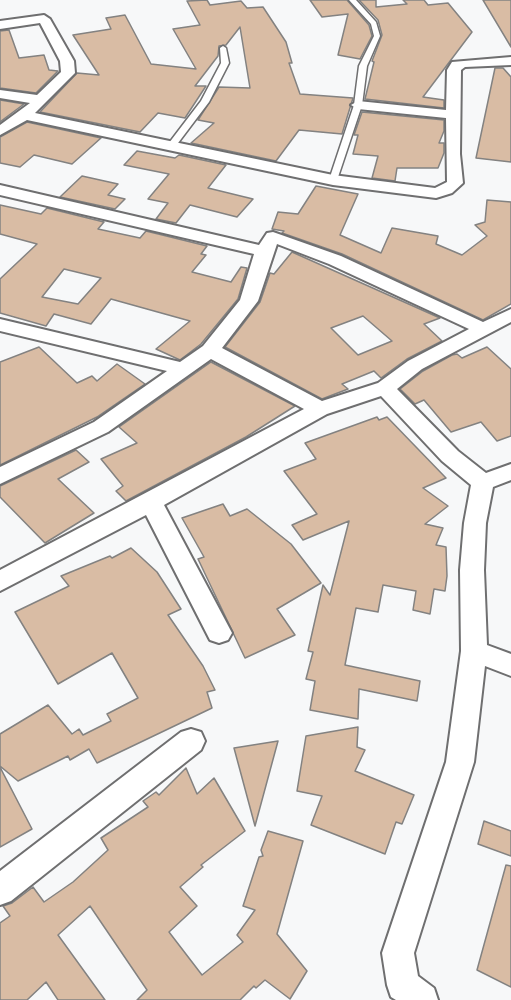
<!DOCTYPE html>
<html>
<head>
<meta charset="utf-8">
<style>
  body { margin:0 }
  canvas { display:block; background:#f7f8f9 }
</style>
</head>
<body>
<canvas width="511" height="1000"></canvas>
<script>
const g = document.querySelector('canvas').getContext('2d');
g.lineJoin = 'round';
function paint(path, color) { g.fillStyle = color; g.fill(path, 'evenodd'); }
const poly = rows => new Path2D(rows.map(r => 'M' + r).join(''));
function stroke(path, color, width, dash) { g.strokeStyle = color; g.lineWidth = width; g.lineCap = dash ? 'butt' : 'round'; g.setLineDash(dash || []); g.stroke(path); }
const building = poly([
  [207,0,210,5,241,1,247,8,263,7,286,42,292,63,289,63,300,94,353,98,342,134,299,130,276,161,191,143,214,123,198,120,219,87,250,88,240,27,226,45,219,46,218,56,195,86,206,86,185,118,158,113,140,132,40,112,77,73,99,75,73,35,111,29,106,18,125,15,151,64,196,69,173,29,200,25,187,1,207,0],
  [310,0,347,0,369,25,372,36,360,59,338,55,348,14,322,17,310,0],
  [359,0,376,0,376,7,407,4,403,0,424,0,428,5,448,3,472,32,423,97,444,100,444,108,365,99,374,62,372,61,382,35,378,20,359,0],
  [483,0,511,0,511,47,483,0],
  [9,30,19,58,44,55,49,70,58,71,36,93,0,88,0,31,9,30],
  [495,68,503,68,511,77,511,162,476,158,495,68],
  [0,100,24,104,0,122,0,100],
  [362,112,444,120,444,131,439,143,444,143,444,153,438,168,397,168,395,181,372,178,378,156,353,154,358,135,354,135,362,112],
  [27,122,101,138,72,164,34,155,20,167,0,163,0,137,27,122],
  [137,151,175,158,179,155,226,165,208,188,253,199,237,217,190,205,176,223,156,219,168,203,148,199,169,174,124,165,137,151],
  [82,176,118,184,108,195,125,199,115,209,60,197,82,176],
  [316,186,358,194,340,235,381,253,392,228,438,236,436,244,462,255,487,236,475,225,485,222,487,200,511,202,511,304,483,320,342,254,282,233,284,231,272,229,278,212,298,214,316,186],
  [0,205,41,214,47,208,104,222,98,229,140,238,146,231,207,246,201,254,206,255,192,272,231,282,241,267,247,268,238,299,201,344,180,360,156,349,190,321,111,299,91,324,54,314,46,326,0,313,0,279,37,244,0,234,0,205],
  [64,269,101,278,78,304,42,297,64,269],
  [292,252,440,318,424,324,442,341,407,359,381,378,374,371,342,384,348,389,322,399,225,347,260,302,270,273,274,274,292,252],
  [363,316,392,341,358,355,331,328,363,316],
  [39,347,77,383,92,376,97,381,117,364,145,384,97,417,0,465,0,362,39,347],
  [487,347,511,369,511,436,497,441,481,422,451,432,424,400,415,404,400,389,423,371,452,355,457,354,462,358,487,347],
  [211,362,295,406,246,437,126,501,116,491,123,486,101,459,137,443,119,427,211,362],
  [377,417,379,420,387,417,446,478,423,488,448,506,425,524,443,528,436,545,446,547,447,576,445,591,434,589,430,614,413,610,416,591,383,585,378,612,356,608,345,665,420,681,417,701,359,689,358,719,310,710,315,681,306,679,313,652,308,651,323,585,330,595,349,521,303,540,292,525,317,514,284,471,316,459,305,443,377,417],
  [76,450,89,462,58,479,94,513,45,543,0,497,0,486,76,450],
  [223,504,230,516,247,509,291,544,321,583,277,609,295,635,245,658,198,559,204,557,182,518,223,504],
  [131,548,157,572,181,609,168,615,203,666,215,690,207,692,212,708,97,763,89,749,70,760,68,756,18,781,0,766,0,734,48,705,72,734,79,729,83,735,111,721,107,714,138,698,112,653,58,684,15,612,69,586,61,576,110,556,112,558,131,548],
  [358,727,357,747,365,750,355,771,414,795,402,824,396,822,385,854,311,825,322,796,297,791,306,736,358,727],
  [278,741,255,826,234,748,278,741],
  [0,767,32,829,0,847,0,767],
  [186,768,197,794,214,778,245,831,201,865,203,867,180,887,197,906,169,932,202,975,243,942,237,935,255,910,243,906,259,857,263,856,261,850,268,831,303,841,277,934,307,971,290,999,265,980,256,988,254,986,240,1000,137,1000,147,990,90,906,58,935,105,1000,58,1000,46,982,27,1000,0,1000,0,923,10,916,3,906,12,903,33,887,44,902,73,882,108,850,101,838,148,807,143,801,156,792,159,795,186,768],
  [484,821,511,831,511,856,478,844,484,821],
  [506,865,511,866,511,987,477,970,506,865]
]);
paint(building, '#d9bca4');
stroke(building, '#838281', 1.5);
const service = poly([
  [349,0,356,0,376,22,380,36,367,66,362,105,337,180,333,183,329,180,354,105,359,66,374,36,371,24,349,0],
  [223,46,226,48,229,63,209,102,175,147,169,147,169,143,201,101,221,63,220,48,223,46]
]);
const minor = poly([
  [44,15,50,19,74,61,75,73,35,113,333,175,435,188,447,182,446,118,358,109,351,105,358,101,446,110,447,70,452,62,511,57,511,65,465,67,461,70,460,154,463,183,452,193,436,198,333,185,27,120,0,135,0,125,30,103,0,98,0,90,37,95,61,72,60,61,40,23,0,29,0,21,44,15],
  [0,185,259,245,267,233,273,232,341,256,483,322,511,309,511,322,422,369,397,389,458,451,486,473,511,464,511,480,493,487,486,523,484,570,487,645,511,654,511,676,485,666,474,762,414,953,418,976,434,988,438,1000,396,1000,391,997,387,985,382,953,446,762,461,651,460,570,464,523,471,485,442,461,381,396,327,414,164,505,232,633,228,640,219,643,210,640,146,515,0,591,0,570,304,409,211,359,108,432,0,484,0,467,94,422,167,371,0,331,0,319,180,362,203,346,240,300,254,254,0,195,0,185],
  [277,244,329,264,469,329,408,361,378,383,322,401,222,348,258,301,277,244],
  [191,729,201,732,205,741,201,750,11,901,0,905,0,871,181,732,191,729]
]);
stroke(service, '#6f6f70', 3);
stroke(minor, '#6f6f70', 4);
paint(service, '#fff');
paint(minor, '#fff');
</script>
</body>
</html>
